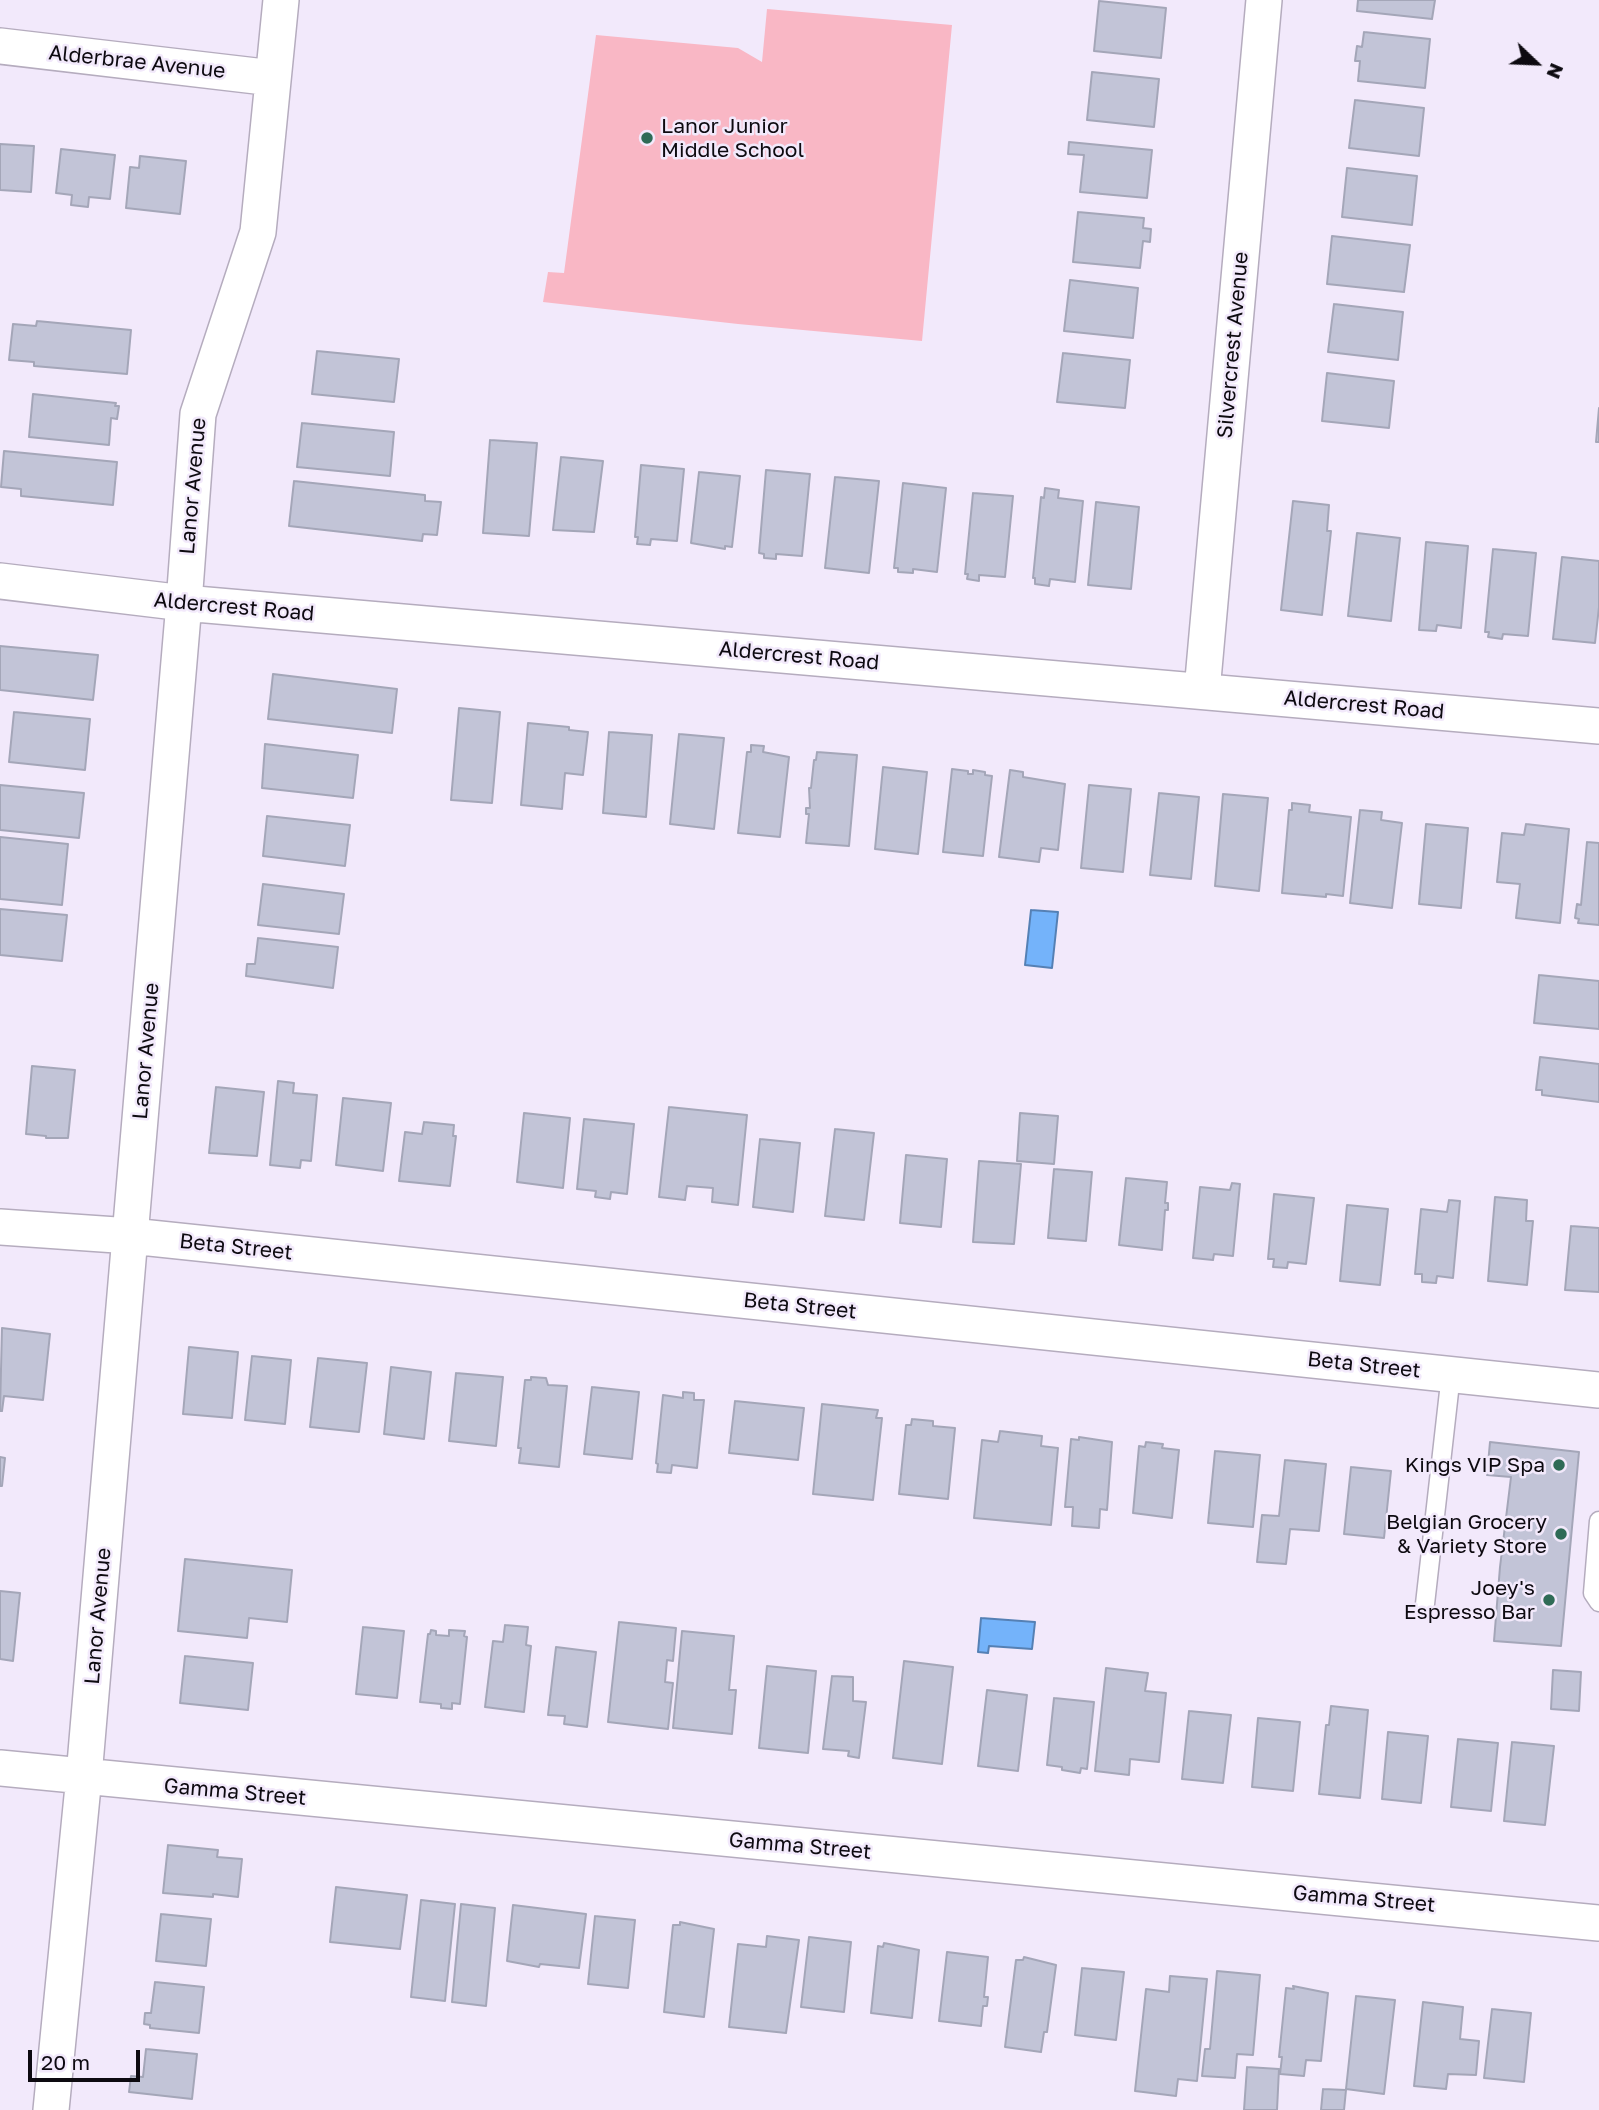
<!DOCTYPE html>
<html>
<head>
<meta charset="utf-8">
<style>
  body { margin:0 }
  #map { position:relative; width:1599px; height:2110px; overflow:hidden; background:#f2e9fb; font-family:"Golos Text",sans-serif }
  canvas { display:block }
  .north { position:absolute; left:1501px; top:28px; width:70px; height:70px; -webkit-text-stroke:5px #f2e9fb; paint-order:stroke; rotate:113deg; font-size:19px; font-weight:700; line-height:28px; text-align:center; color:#0d0a10 }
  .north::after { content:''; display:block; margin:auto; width:24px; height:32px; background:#0d0a10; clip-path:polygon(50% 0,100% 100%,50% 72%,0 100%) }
  .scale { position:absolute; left:28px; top:2050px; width:112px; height:32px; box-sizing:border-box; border:4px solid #0d0a10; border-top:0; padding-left:9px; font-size:21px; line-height:24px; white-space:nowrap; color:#0d0a10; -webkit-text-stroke:5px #f2e9fb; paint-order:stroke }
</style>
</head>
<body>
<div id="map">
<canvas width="1599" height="2110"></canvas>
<div class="north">N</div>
<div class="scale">20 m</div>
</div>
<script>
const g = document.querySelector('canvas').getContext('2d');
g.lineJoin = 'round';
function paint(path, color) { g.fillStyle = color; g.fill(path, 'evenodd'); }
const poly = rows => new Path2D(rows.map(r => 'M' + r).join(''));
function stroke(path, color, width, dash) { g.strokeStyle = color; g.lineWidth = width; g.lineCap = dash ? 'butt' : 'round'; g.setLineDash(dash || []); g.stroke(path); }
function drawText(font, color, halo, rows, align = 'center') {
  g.font = font + ' "Golos Text",sans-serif'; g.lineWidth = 5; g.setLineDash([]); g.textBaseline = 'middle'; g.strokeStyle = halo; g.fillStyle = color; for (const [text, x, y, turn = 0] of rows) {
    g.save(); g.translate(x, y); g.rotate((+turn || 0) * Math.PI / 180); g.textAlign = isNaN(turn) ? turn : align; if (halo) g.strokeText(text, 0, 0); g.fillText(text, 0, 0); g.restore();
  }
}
paint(poly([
  [767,9,952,25,922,341,738,324,543,302,548,272,564,273,596,35,738,48,762,62]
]), '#f9b7c5');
const water = poly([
  [1031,910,1058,912,1052,968,1025,965,1031,910],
  [981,1618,1035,1622,1032,1649,989,1646,988,1653,978,1652,981,1618]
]);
paint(water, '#74b3fa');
stroke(water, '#5580b4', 2);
const building = poly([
  [1358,0,1435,0,1432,19,1357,11,1358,0],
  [1099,1,1166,8,1161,58,1094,51,1099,1],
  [1364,32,1430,39,1425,88,1358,81,1360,61,1355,61,1357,46,1362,47,1364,32],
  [1092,72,1159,79,1154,127,1087,120,1092,72],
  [1355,100,1424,108,1419,156,1349,148,1355,100],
  [1069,142,1152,150,1147,198,1080,192,1084,155,1068,154,1069,142],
  [0,144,34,146,31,192,0,190,0,144],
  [61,149,115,155,110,199,89,197,88,207,71,205,72,195,56,193,61,149],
  [140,156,186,161,180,214,126,208,130,167,139,168,140,156],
  [1347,168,1417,176,1412,225,1342,217,1347,168],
  [1078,212,1144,218,1143,228,1151,229,1150,242,1143,241,1140,268,1073,262,1078,212],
  [1332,236,1410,245,1404,292,1327,284,1332,236],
  [1070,280,1138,288,1133,338,1064,331,1070,280],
  [1334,304,1403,312,1398,360,1328,352,1334,304],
  [37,321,131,330,127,374,34,366,34,362,9,360,13,324,36,326,37,321],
  [317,351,399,359,394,402,312,394,317,351],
  [1063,353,1130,360,1125,408,1057,402,1063,353],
  [1327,373,1394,381,1389,428,1322,421,1327,373],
  [33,394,116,403,115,406,119,406,117,419,111,418,109,445,29,437,33,394],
  [1599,408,1599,442,1596,442,1599,408],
  [302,423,394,432,390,476,297,467,302,423],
  [490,440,537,443,529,536,483,533,490,440],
  [4,451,117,462,113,505,21,496,21,489,1,487,4,451],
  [561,457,603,461,594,532,553,530,561,457],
  [641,465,684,469,677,541,651,539,650,545,637,544,638,537,635,537,641,465],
  [766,470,810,474,802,556,776,554,776,559,764,558,764,554,759,553,766,470],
  [699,472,740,476,732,547,725,546,725,549,691,543,699,472],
  [835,477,879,481,869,573,825,568,835,477],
  [294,481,425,495,425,501,441,502,437,535,423,534,422,541,289,526,294,481],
  [903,483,946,488,937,572,913,569,913,573,898,572,898,568,894,568,903,483],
  [1045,488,1059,490,1058,498,1083,501,1075,582,1050,579,1049,586,1035,584,1035,578,1033,578,1041,497,1044,498,1045,488],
  [973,493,1013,496,1005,577,979,575,979,581,967,579,968,574,965,574,973,493],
  [1293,501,1329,505,1327,531,1331,531,1322,615,1281,610,1293,501],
  [1096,502,1139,507,1131,589,1088,585,1096,502],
  [1357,533,1400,538,1391,621,1348,616,1357,533],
  [1426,542,1468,546,1461,628,1437,625,1436,631,1419,630,1426,542],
  [1493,549,1536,553,1528,636,1503,634,1502,639,1488,637,1489,632,1485,632,1493,549],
  [1562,557,1599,561,1599,607,1595,643,1553,639,1562,557],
  [0,646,98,655,93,700,0,690,0,646],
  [273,674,397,689,392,733,268,719,273,674],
  [459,708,500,712,492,803,451,800,459,708],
  [14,712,90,719,85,770,9,762,14,712],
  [528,723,569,727,569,730,588,732,583,775,565,773,562,809,521,805,528,723],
  [609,732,652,735,646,817,603,813,609,732],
  [679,734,724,738,714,829,670,824,679,734],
  [265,744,358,755,353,798,262,788,265,744],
  [751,745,764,746,763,752,789,757,780,837,738,833,747,752,751,752,751,745],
  [817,752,857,755,849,846,806,843,809,814,806,814,806,808,810,808,809,788,811,788,814,760,816,760,817,752],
  [883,767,927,772,918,854,875,849,883,767],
  [952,769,968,771,968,774,973,774,973,770,985,772,985,775,992,776,983,856,943,852,952,769],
  [1010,770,1023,772,1023,777,1065,784,1058,850,1041,848,1039,862,999,857,1010,770],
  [0,785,84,793,79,838,0,830,0,785],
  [1089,785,1131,789,1123,872,1081,868,1089,785],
  [1159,793,1199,797,1191,879,1150,875,1159,793],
  [1223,794,1268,798,1259,891,1215,886,1223,794],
  [1292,803,1310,805,1309,812,1351,817,1343,896,1326,894,1326,897,1282,893,1289,810,1292,810,1292,803],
  [1360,810,1382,812,1381,820,1402,823,1392,908,1350,903,1360,810],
  [267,816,350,825,345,866,263,856,267,816],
  [1426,824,1468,828,1461,908,1419,904,1426,824],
  [1526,824,1569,829,1560,923,1516,918,1520,884,1497,882,1502,833,1524,835,1526,824],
  [0,837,68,844,62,905,0,899,0,837],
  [1587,842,1599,843,1599,925,1578,923,1579,919,1575,918,1577,904,1581,905,1587,842],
  [263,884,344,894,339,934,258,925,263,884],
  [0,909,67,915,62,961,0,955,0,909],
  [258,938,338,947,333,988,246,976,247,964,255,964,258,938],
  [1539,975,1599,981,1599,1029,1534,1023,1539,975],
  [1540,1057,1599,1064,1599,1102,1542,1095,1542,1090,1536,1090,1540,1057],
  [32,1066,75,1070,68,1138,46,1138,46,1136,26,1134,32,1066],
  [278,1081,294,1083,293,1093,317,1095,311,1161,301,1160,300,1168,270,1165,278,1081],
  [216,1087,264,1092,257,1156,209,1153,216,1087],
  [343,1098,391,1103,383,1171,336,1165,343,1098],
  [669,1107,747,1115,738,1205,712,1202,713,1188,687,1186,685,1200,659,1197,669,1107],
  [524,1113,570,1118,563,1188,517,1182,524,1113],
  [1020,1113,1058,1116,1054,1164,1017,1161,1020,1113],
  [584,1119,634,1124,627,1194,611,1192,610,1199,595,1197,596,1191,577,1189,584,1119],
  [424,1122,454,1125,453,1136,456,1136,450,1186,399,1181,405,1132,422,1134,424,1122],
  [835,1129,874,1133,864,1220,825,1216,835,1129],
  [760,1139,800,1143,793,1212,753,1207,760,1139],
  [906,1155,947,1159,941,1227,900,1223,906,1155],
  [979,1161,1021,1164,1014,1244,973,1242,979,1161],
  [1054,1169,1092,1172,1086,1241,1048,1238,1054,1169],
  [1126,1178,1167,1182,1165,1203,1168,1203,1168,1210,1165,1210,1162,1250,1119,1245,1126,1178],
  [1232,1183,1240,1184,1233,1256,1214,1254,1213,1260,1193,1258,1200,1187,1230,1190,1232,1183],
  [1274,1194,1314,1198,1306,1264,1288,1262,1287,1268,1273,1267,1274,1259,1268,1259,1274,1194],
  [1495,1197,1527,1200,1526,1221,1533,1221,1527,1285,1488,1281,1495,1197],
  [1449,1200,1460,1201,1453,1278,1437,1276,1436,1283,1422,1282,1422,1274,1415,1274,1421,1209,1447,1212,1449,1200],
  [1347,1205,1388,1209,1380,1285,1340,1281,1347,1205],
  [1571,1226,1599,1228,1599,1292,1565,1290,1571,1226],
  [2,1328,50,1334,43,1400,4,1396,2,1411,0,1411,2,1328],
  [189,1347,238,1352,232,1418,183,1414,189,1347],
  [252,1356,291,1360,285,1424,245,1420,252,1356],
  [318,1358,367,1363,359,1432,310,1427,318,1358],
  [391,1367,431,1372,424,1439,384,1434,391,1367],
  [456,1373,503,1377,496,1446,449,1441,456,1373],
  [531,1377,546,1378,548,1385,567,1386,559,1467,519,1463,521,1448,518,1448,525,1380,531,1380,531,1377],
  [592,1387,639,1392,632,1459,584,1454,592,1387],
  [683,1392,694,1393,694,1400,704,1400,697,1468,672,1465,671,1473,657,1472,658,1464,656,1463,663,1395,683,1398,683,1392],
  [735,1401,804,1408,798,1460,729,1453,735,1401],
  [822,1404,878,1410,876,1418,882,1418,873,1500,813,1494,822,1404],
  [912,1419,933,1421,933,1426,955,1428,948,1499,899,1494,906,1425,911,1425,912,1419],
  [1000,1431,1042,1436,1041,1446,1058,1448,1051,1525,974,1518,982,1440,998,1442,1000,1431],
  [1079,1437,1112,1442,1107,1510,1100,1509,1099,1528,1072,1526,1073,1507,1065,1507,1071,1439,1079,1440,1079,1437],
  [1146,1442,1163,1444,1162,1448,1179,1450,1172,1518,1133,1513,1139,1446,1145,1447,1146,1442],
  [1490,1442,1579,1452,1561,1646,1494,1641,1500,1567,1511,1477,1487,1475,1490,1442],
  [1215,1451,1260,1455,1253,1527,1208,1523,1215,1451],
  [0,1457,5,1458,2,1486,0,1486,0,1457],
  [1285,1460,1326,1464,1319,1531,1290,1529,1286,1564,1257,1562,1262,1515,1279,1516,1285,1460],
  [1351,1467,1391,1471,1384,1538,1344,1534,1351,1467],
  [185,1559,292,1570,287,1622,249,1618,247,1638,178,1631,185,1559],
  [0,1591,20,1593,13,1661,0,1659,0,1591],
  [619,1622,676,1628,673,1661,667,1660,665,1682,673,1683,668,1729,608,1722,619,1622],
  [505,1625,528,1627,526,1645,531,1646,524,1712,485,1707,493,1641,503,1642,505,1625],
  [363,1627,404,1631,397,1698,356,1694,363,1627],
  [431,1630,436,1631,436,1635,449,1636,449,1630,465,1631,464,1636,467,1637,460,1704,452,1703,452,1709,441,1708,441,1704,420,1702,428,1634,430,1634,431,1630],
  [682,1631,734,1636,729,1690,736,1690,732,1734,673,1728,682,1631],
  [556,1647,596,1652,587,1727,564,1724,565,1716,548,1715,556,1647],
  [185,1656,253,1663,248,1710,180,1703,185,1656],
  [904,1661,953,1667,942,1764,893,1758,904,1661],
  [767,1666,816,1671,808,1753,759,1748,767,1666],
  [1106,1668,1148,1673,1145,1691,1166,1693,1159,1762,1130,1759,1129,1775,1095,1771,1106,1668],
  [1553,1670,1581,1672,1579,1711,1551,1709,1553,1670],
  [832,1676,853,1677,853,1701,866,1702,859,1758,848,1756,849,1751,823,1749,832,1676],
  [987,1690,1027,1695,1018,1771,978,1766,987,1690],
  [1054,1698,1094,1702,1087,1769,1081,1768,1080,1773,1062,1770,1062,1767,1047,1765,1054,1698],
  [1331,1706,1368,1710,1360,1798,1319,1794,1326,1725,1329,1725,1331,1706],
  [1189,1711,1231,1715,1223,1783,1182,1779,1189,1711],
  [1258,1718,1300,1722,1293,1791,1252,1787,1258,1718],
  [1388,1732,1428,1736,1421,1803,1382,1799,1388,1732],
  [1458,1739,1498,1743,1491,1811,1451,1807,1458,1739],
  [1512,1742,1554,1746,1545,1825,1504,1821,1512,1742],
  [168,1845,218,1850,217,1857,242,1859,238,1897,213,1894,213,1897,163,1893,168,1845],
  [336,1887,407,1895,400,1949,330,1942,336,1887],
  [421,1900,455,1904,445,2001,411,1997,421,1900],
  [461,1904,495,1908,486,2006,452,2002,461,1904],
  [513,1905,586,1914,579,1968,540,1964,539,1967,507,1961,513,1905],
  [161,1914,211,1919,206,1966,156,1961,161,1914],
  [595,1916,635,1920,628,1988,588,1984,595,1916],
  [680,1922,714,1929,704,2017,664,2012,673,1925,680,1925,680,1922],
  [767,1936,799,1940,786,2033,729,2027,738,1944,766,1947,767,1936],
  [809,1937,851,1942,844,2012,801,2007,809,1937],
  [884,1943,919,1950,912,2018,871,2013,878,1946,883,1947,884,1943],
  [947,1952,988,1957,984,1997,988,1997,987,2006,983,2006,981,2026,939,2021,947,1952],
  [1024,1957,1056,1965,1047,2032,1044,2032,1041,2052,1005,2047,1016,1960,1023,1960,1024,1957],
  [1082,1968,1124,1972,1116,2040,1075,2035,1082,1968],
  [1217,1971,1260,1975,1253,2055,1237,2054,1235,2078,1202,2076,1205,2049,1210,2049,1217,1971],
  [1170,1976,1207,1979,1197,2081,1178,2079,1176,2096,1135,2091,1146,1989,1169,1992,1170,1976],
  [155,1982,204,1987,199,2033,150,2028,150,2025,144,2024,145,2013,151,2013,155,1982],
  [1293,1986,1328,1993,1321,2061,1306,2060,1304,2076,1280,2074,1282,2057,1279,2057,1286,1988,1294,1989,1293,1986],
  [1356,1996,1395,2000,1384,2094,1346,2089,1356,1996],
  [1423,2002,1463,2007,1460,2039,1479,2041,1476,2075,1448,2074,1446,2089,1414,2086,1423,2002],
  [1492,2009,1531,2013,1524,2082,1484,2078,1492,2009],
  [146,2049,197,2054,192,2099,129,2092,131,2076,143,2077,146,2049],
  [1247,2067,1279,2069,1277,2110,1244,2110,1247,2067],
  [1323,2089,1346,2090,1344,2110,1321,2110,1323,2089]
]);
paint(building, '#c2c4d7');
stroke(building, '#a4a6b8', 2);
const lane = poly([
  [1599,1521,1593,1593,1599,1602],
  [1425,1604,1451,1374]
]);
const street = poly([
  [0,46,273,78],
  [0,581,184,603,1599,726],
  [1202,691,1264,0],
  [0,1227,131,1236,1599,1390],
  [0,1768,1599,1923],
  [51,2110,84,1776,184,603,198,414,258,232,281,0]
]);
stroke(lane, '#b5acbe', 21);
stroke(street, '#b5acbe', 38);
stroke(lane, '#fff', 18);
stroke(street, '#fff', 35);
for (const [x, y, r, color] of [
  [647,138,7,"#2f6b56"],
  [1559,1465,7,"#2f6b56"],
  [1561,1534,7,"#2f6b56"],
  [1549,1600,7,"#2f6b56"]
]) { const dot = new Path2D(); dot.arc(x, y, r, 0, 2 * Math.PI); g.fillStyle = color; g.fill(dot); stroke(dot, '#f2e9fb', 2.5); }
drawText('21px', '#0d0a10', '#f2e9fb', [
  ["Alderbrae Avenue",137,62,6],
  ["Silvercrest Avenue",1233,345,-85],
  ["Lanor Avenue",193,486,-85],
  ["Aldercrest Road",234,607,5],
  ["Aldercrest Road",799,656,5],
  ["Aldercrest Road",1364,705,5],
  ["Lanor Avenue",146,1051,-85],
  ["Beta Street",236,1247,6],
  ["Beta Street",800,1306,6],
  ["Beta Street",1364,1365,6],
  ["Lanor Avenue",98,1616,-85],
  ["Gamma Street",235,1792,5],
  ["Gamma Street",800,1846,5],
  ["Gamma Street",1364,1899,5]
]);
drawText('21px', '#0d0a10', '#f2e9fb', [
  ["Lanor Junior",661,126,"left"],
  ["Middle School",661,150,"left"],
  ["Kings VIP Spa",1545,1465],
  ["Belgian Grocery",1547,1522],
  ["& Variety Store",1547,1546],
  ["Joey's",1535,1588],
  ["Espresso Bar",1535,1612]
], 'right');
</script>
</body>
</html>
